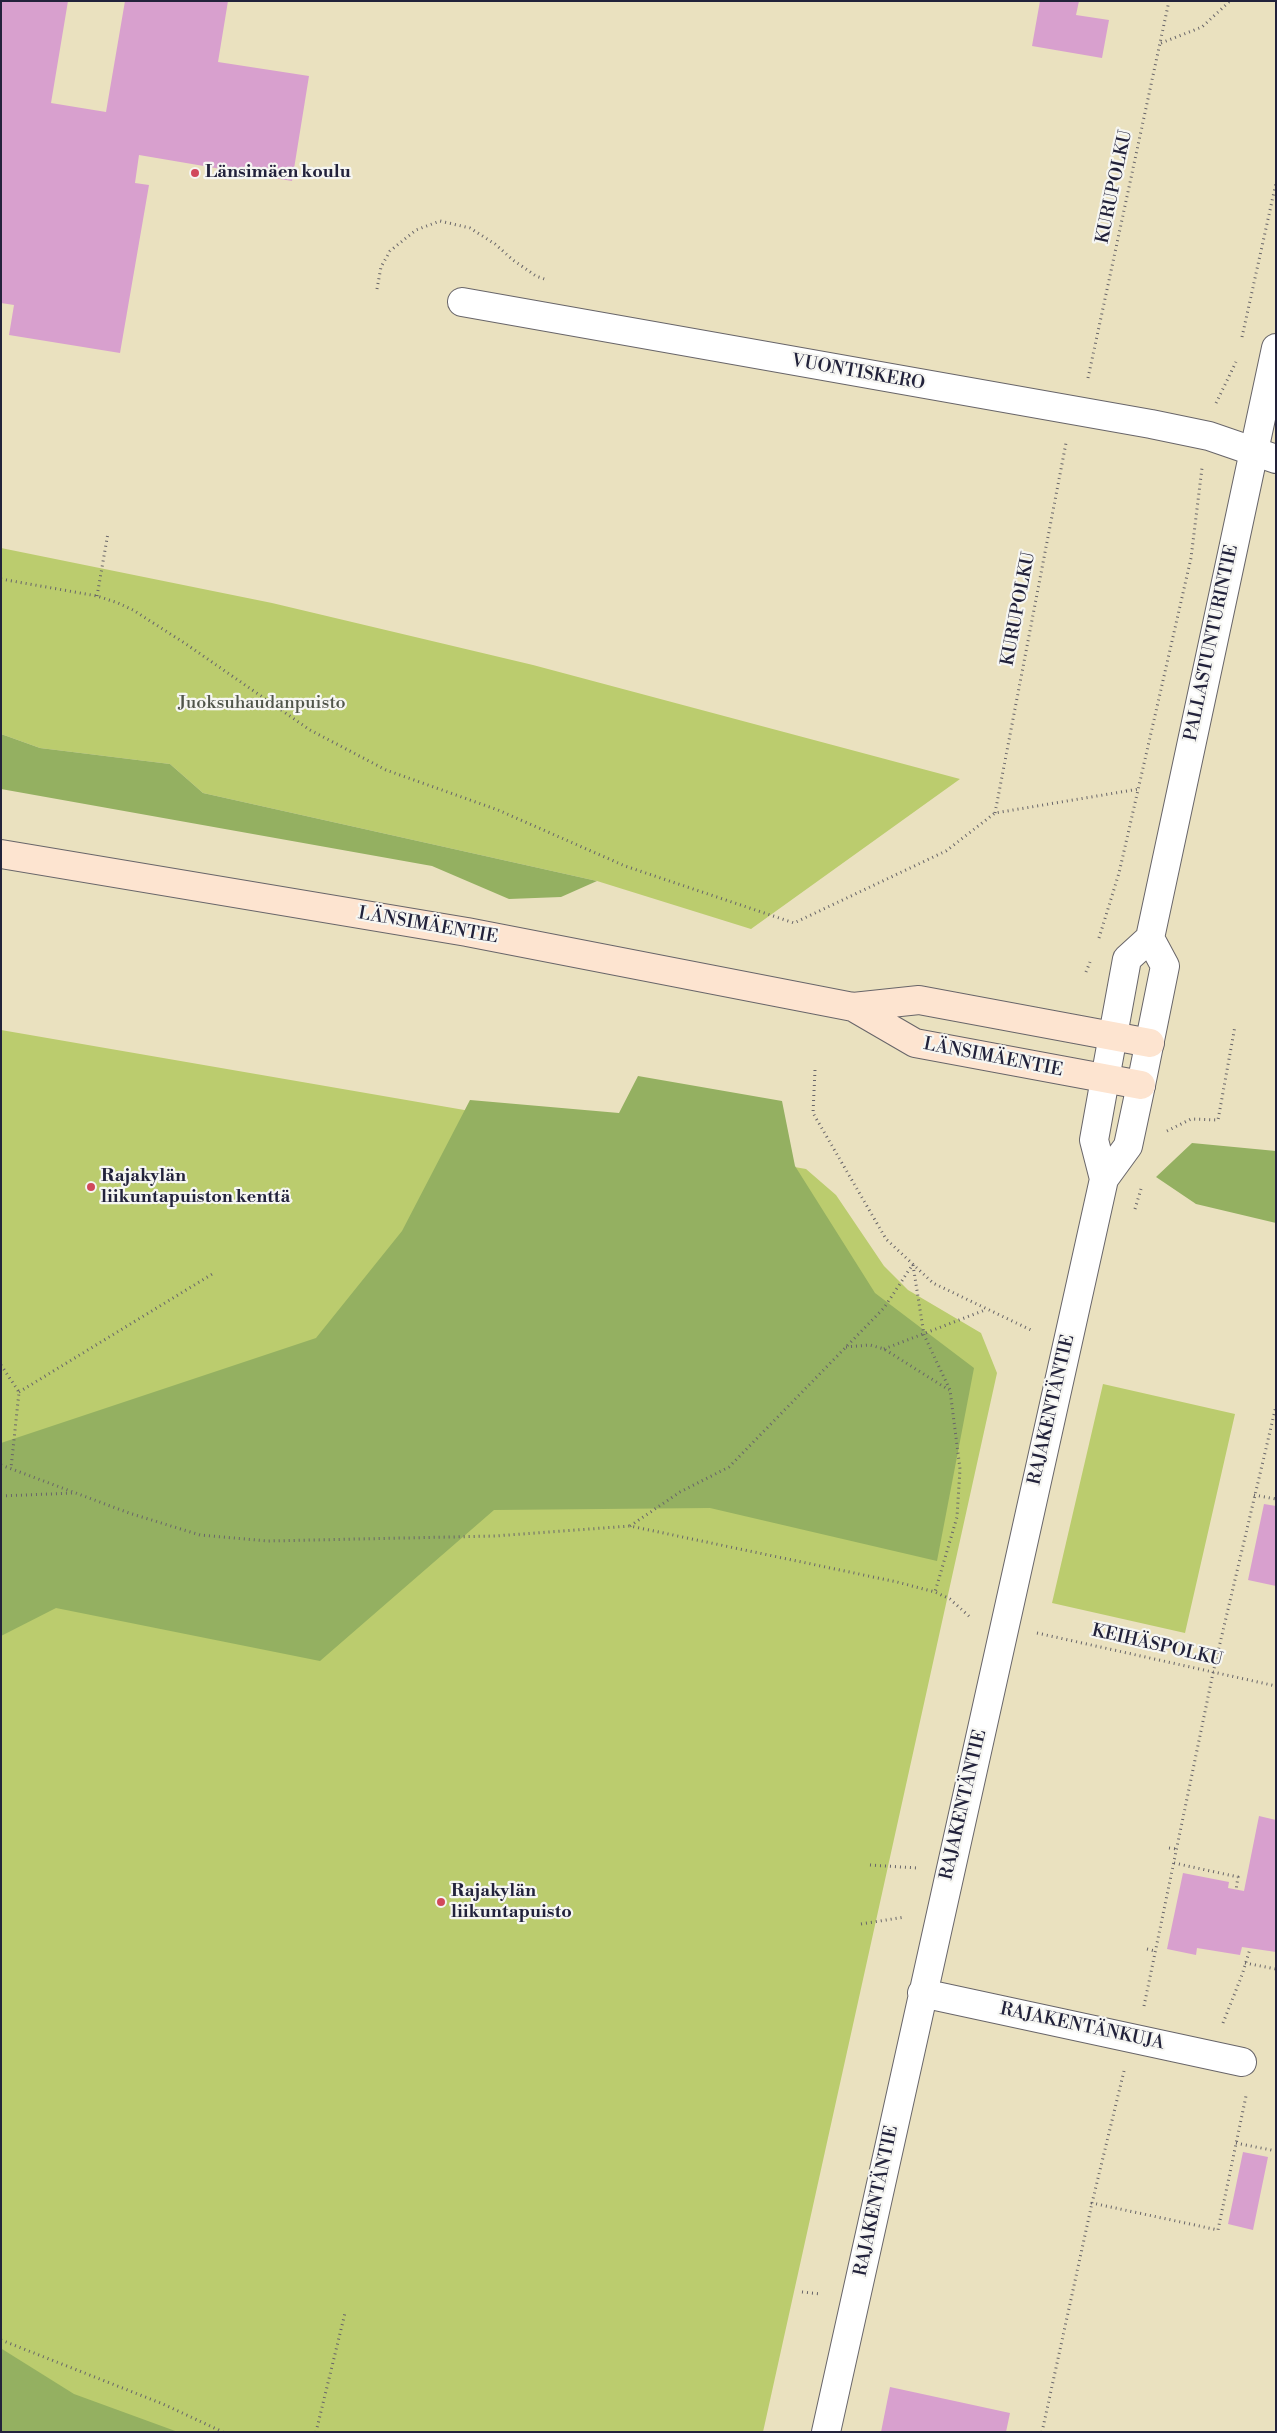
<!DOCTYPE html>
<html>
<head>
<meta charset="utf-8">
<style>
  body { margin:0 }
  #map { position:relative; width:1277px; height:2433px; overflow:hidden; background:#eae1bf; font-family:"Libre Bodoni",serif }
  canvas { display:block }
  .frame { position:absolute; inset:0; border:2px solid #22223b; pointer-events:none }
</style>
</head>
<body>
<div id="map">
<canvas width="1277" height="2433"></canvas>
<div class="frame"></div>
</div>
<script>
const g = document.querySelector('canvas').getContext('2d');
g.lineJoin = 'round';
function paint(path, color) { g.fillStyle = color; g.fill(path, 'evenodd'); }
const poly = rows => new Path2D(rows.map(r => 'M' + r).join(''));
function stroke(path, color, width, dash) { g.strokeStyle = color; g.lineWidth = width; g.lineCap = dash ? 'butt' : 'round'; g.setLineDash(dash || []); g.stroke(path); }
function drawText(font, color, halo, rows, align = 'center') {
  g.font = font + ' "Libre Bodoni",serif'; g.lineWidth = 4.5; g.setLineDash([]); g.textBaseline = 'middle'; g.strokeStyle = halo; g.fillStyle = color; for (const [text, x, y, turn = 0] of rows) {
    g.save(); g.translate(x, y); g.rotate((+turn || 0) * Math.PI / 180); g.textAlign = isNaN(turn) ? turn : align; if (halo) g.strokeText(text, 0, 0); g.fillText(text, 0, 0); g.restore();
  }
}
paint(poly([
  [1,548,272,603,533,665,960,779,751,929,597,881,203,793,170,764,40,748,1,734],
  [1,1030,806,1169,836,1195,884,1266,908,1290,981,1333,997,1373,763,2432,1,2432],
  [1103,1384,1235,1414,1185,1633,1052,1603]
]), '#bbcc6e');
paint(poly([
  [1,734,40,748,170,764,203,793,597,881,561,897,509,899,432,866,1,789],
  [638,1076,782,1101,795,1166,875,1293,974,1368,937,1561,710,1508,494,1510,320,1661,56,1608,1,1636,1,1443,316,1338,402,1231,470,1100,619,1113],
  [1192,1143,1276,1151,1276,1223,1196,1204,1156,1177],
  [2,2349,74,2394,178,2432,1,2432]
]), '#94b061');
paint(poly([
  [1,1,68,1,51,103,106,112,125,1,228,1,218,62,309,76,292,181,139,155,135,183,149,185,120,353,9,335,14,305,1,303],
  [1040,1,1079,1,1076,15,1109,20,1102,58,1032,46],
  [1264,1504,1276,1506,1276,1586,1248,1580],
  [1259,1816,1276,1820,1276,1952,1242,1947,1240,1955,1197,1948,1196,1955,1167,1949,1183,1873,1229,1882,1228,1888,1244,1891],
  [1243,2152,1268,2157,1253,2230,1228,2224],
  [890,2387,1010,2413,1006,2432,881,2432]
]), '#d8a0ce');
const minor = poly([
  [462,302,1151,424,1209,436,1276,459],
  [1104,1179,1094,1140,1105,1079],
  [922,1993,1242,2062],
  [826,2432,1104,1179,1128,1146,1141,1085]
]);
const tertiary = poly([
  [1105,1079,1127,959,1150,938,1276,348],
  [1141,1085,1165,966,1150,938]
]);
const secondary = poly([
  [1,854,467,932,853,1007,919,1000,1150,1043],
  [853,1007,915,1043,1141,1085]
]);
stroke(minor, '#686569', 30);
stroke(tertiary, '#686569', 30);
stroke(secondary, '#686569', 30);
stroke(poly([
  [1161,43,1202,27,1230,1],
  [377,289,381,267,390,251,416,230,440,221,470,228,495,244,513,260,536,276,547,280],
  [1242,337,1276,183],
  [1088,378,1169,1],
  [1216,403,1236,362],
  [1,579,97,596,118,603,133,610,186,644,310,730,386,770,498,810,625,866,794,923,946,851,995,813,1139,789],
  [97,596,108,533],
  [995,813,1066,443],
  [1099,938,1119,873,1191,558,1202,468],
  [1086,972,1090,962],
  [815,1070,813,1113,886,1239,933,1283,1033,1331],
  [1167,1131,1191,1119,1218,1120,1235,1026],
  [1135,1209,1141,1189],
  [913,1265,924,1335,950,1390,960,1469,957,1517,935,1592],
  [846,1347,870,1345,884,1349,949,1390],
  [884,1349,985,1310],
  [1,1365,19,1392,11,1468],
  [19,1392,214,1273],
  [1,1465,129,1513,200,1535,268,1541,495,1536,630,1526,897,1582,935,1592,950,1599,971,1618],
  [1254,1495,1276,1499],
  [1,1496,73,1493],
  [630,1526,680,1492,729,1467,884,1308,913,1264],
  [1037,1633,1276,1686],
  [1169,1848,1177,1849],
  [1174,1863,1238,1877,1236,1890],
  [870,1865,917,1868],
  [861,1924,905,1917],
  [1147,1949,1155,1951],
  [1245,1963,1276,1969],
  [1144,2006,1213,1673,1276,1406],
  [1223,2023,1242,1975,1250,1949],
  [1124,2071,1092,2203,1218,2230,1246,2096],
  [1236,2143,1276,2151],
  [802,2292,821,2294],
  [1,2340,163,2404,223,2432],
  [316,2432,345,2313],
  [1042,2432,1092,2203]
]), '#686569', 3, [1, 4]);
stroke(minor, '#fff', 28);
stroke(tertiary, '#fff', 28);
stroke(secondary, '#fde4d0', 28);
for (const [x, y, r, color] of [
  [195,173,5,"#d1495b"],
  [91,1187,5,"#d1495b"],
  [441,1902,5,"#d1495b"]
]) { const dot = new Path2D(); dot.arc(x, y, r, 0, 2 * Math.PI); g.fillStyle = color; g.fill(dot); stroke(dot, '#f6f6f2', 2); }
drawText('bold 18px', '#22223b', '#f6f6f2', [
  ["Länsimäen koulu",205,173],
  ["Rajakylän",101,1177],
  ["liikuntapuiston kenttä",101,1198],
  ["Rajakylän",451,1892],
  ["liikuntapuisto",451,1913]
], 'left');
drawText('18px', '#22223b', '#f6f6f2', [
  ["KURUPOLKU",1115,187,-78],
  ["VUONTISKERO",858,373,10],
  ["KURUPOLKU",1019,609,-79],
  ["PALLASTUNTURINTIE",1212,643,-78],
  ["LÄNSIMÄENTIE",428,926,10],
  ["LÄNSIMÄENTIE",993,1058,11],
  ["RAJAKENTÄNTIE",1052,1410,-77],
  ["KEIHÄSPOLKU",1157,1646,13],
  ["RAJAKENTÄNTIE",964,1805,-77],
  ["RAJAKENTÄNKUJA",1082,2027,12],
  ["RAJAKENTÄNTIE",877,2201,-78]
]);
drawText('18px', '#50554a', '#f6f6f2', [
  ["Juoksuhaudanpuisto",262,704]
]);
</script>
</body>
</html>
